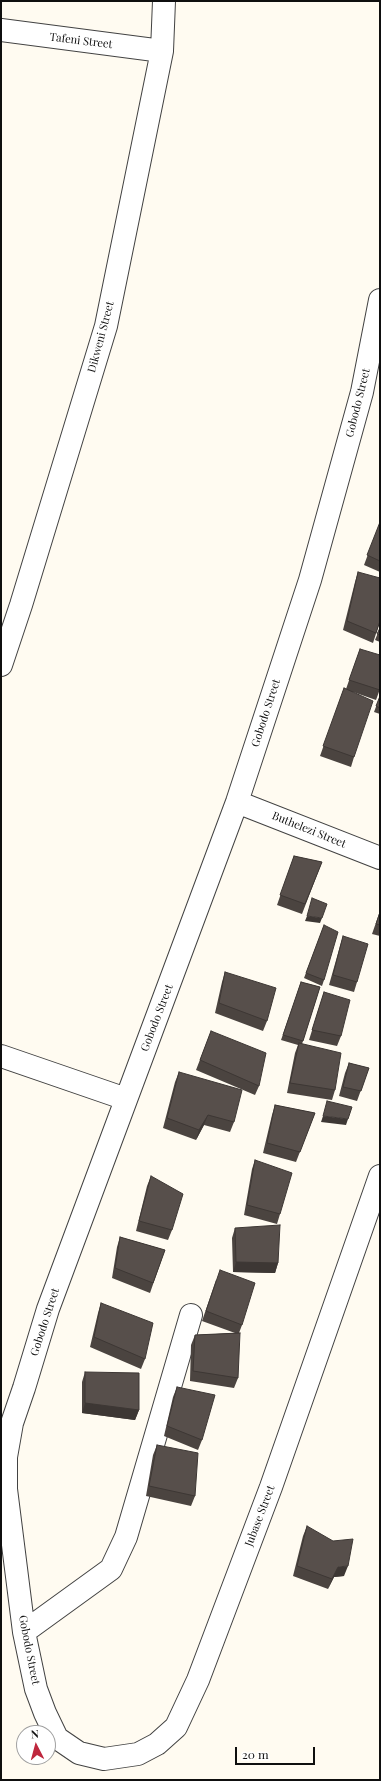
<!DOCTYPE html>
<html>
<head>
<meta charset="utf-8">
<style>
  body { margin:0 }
  #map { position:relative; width:381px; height:1781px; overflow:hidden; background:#fffbf1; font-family:"Playfair Display",serif }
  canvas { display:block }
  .frame { position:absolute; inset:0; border:2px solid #0f0f0f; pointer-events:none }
  .north { position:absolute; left:16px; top:1725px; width:40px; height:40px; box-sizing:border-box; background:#fff; border:1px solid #9f9f9f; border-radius:50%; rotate:354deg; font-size:11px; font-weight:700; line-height:16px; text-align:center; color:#0f0f0f }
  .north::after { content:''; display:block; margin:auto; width:14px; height:18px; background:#bf273d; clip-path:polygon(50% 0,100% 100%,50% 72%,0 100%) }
  .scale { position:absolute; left:235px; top:1747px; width:80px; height:18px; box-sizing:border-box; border:2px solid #0f0f0f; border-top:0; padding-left:5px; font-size:12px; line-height:14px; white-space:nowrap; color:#0f0f0f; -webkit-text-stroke:3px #fff; paint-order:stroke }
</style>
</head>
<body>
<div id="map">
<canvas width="381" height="1781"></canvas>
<div class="frame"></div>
<div class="north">N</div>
<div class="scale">20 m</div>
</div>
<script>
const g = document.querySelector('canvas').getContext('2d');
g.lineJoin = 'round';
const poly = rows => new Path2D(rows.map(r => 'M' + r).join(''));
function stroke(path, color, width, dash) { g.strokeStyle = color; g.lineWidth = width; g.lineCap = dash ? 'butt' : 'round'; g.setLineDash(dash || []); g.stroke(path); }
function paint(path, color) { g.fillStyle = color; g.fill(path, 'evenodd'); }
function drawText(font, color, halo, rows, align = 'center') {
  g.font = font + ' "Playfair Display",serif'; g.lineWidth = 4; g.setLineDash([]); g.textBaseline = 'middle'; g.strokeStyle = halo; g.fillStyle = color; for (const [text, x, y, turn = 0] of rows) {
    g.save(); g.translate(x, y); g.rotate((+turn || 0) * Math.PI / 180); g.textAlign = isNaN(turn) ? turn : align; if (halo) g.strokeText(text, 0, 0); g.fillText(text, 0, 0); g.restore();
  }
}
const minor = poly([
  [1,30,162,51],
  [380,300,362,392,310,580,237,802,48,1309,24,1388,12,1423,6,1457,6,1489,24,1632,36,1689,45,1713,57,1738,79,1753,104,1759,138,1754,157,1744,176,1727,198,1680,271,1487,380,1176],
  [1,665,21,605,106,326,162,51,164,1],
  [237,802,380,858],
  [1,1056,126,1099],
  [24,1632,111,1569,126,1537,191,1315]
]);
stroke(minor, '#424242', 24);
stroke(minor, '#fff', 22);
paint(poly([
  [380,522,380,572,364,565],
  [358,572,380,621,373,643,343,630,355,582],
  [380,628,380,642,375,640],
  [360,649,380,689,376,700,353,692,354,757,351,767,320,756,344,688,346,689],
  [380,696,380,714,374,712],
  [294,856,322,862,302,914,277,905],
  [380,911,380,936,372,934],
  [324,925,324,980,322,986,304,978],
  [343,936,357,982,354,992,329,985,340,946],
  [225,972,267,1021,263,1031,215,1013,222,982],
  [301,982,320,987,302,1044,335,1090,332,1100,287,1093,295,1053,298,1045,281,1040],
  [324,992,341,1036,337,1046,309,1040],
  [211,1031,259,1086,255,1095,196,1070],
  [349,1063,369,1068,357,1101,339,1096,345,1073],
  [179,1072,234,1122,230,1132,204,1125,196,1140,163,1128,175,1082],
  [275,1105,315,1113,296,1162,263,1153,272,1115],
  [255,1160,280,1214,277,1224,244,1215,252,1169],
  [151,1176,172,1230,168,1240,136,1231,147,1186],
  [235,1228,278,1263,275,1273,233,1272,232,1238],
  [120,1237,165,1250,150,1293,112,1278,117,1247],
  [216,1280,242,1325,239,1333,238,1378,234,1388,190,1381,191,1345,195,1335,235,1333,202,1321],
  [101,1303,145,1359,141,1369,90,1347,98,1313],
  [85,1372,139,1410,135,1420,82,1413,82,1382],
  [177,1387,202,1440,198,1450,164,1436,173,1397],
  [157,1445,195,1496,191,1506,146,1496,153,1455],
  [307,1526,344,1576,334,1577,328,1589,293,1576,303,1536]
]), '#4b4440');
paint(poly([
  [307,916,322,918,320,923,305,921],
  [208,1115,204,1125,196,1140,199,1130],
  [323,1116,348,1119,346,1125,321,1122],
  [236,1262,278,1263,275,1273,233,1272],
  [85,1403,139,1410,135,1420,82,1413],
  [348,1566,344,1576,334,1577,328,1589,332,1579,338,1567]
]), '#3d3734');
const building = poly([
  [380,522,380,561,367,555,380,522],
  [358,572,380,578,380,621,376,633,347,621,358,572],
  [380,628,380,635,377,634,380,628],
  [360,649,380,655,380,690,349,680,360,649],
  [344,688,373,701,354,757,323,746,344,688],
  [380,696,380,708,376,706,380,696],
  [294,856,322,862,305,904,280,895,294,856],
  [312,898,327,904,322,918,307,916,312,898],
  [380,912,380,925,376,924,380,912],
  [324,925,338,932,324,980,306,973,324,925],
  [343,936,368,944,357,982,333,975,343,936],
  [225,972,276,988,267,1021,219,1003,225,972],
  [301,982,320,987,303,1041,283,1035,301,982],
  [324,992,350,1000,341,1036,312,1030,324,992],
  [211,1031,266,1053,259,1086,200,1060,211,1031],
  [299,1043,341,1053,335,1090,290,1083,299,1043],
  [349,1063,369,1068,361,1091,343,1087,349,1063],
  [179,1072,242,1090,234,1122,208,1115,199,1130,167,1118,179,1072],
  [327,1101,352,1107,348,1119,323,1116,327,1101],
  [275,1105,315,1113,300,1152,267,1143,275,1105],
  [255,1160,292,1173,280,1214,247,1205,255,1160],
  [151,1176,183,1194,172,1230,139,1221,151,1176],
  [280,1225,278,1263,236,1262,235,1228,280,1225],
  [120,1237,165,1250,153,1283,115,1268,120,1237],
  [220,1270,255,1283,242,1325,206,1311,220,1270],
  [101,1303,153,1323,145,1359,94,1337,101,1303],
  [240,1333,238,1378,193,1371,195,1335,240,1333],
  [85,1372,139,1373,139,1410,85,1403,85,1372],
  [177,1387,215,1395,202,1440,167,1426,177,1387],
  [157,1445,198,1453,195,1496,149,1486,157,1445],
  [307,1526,333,1541,353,1539,348,1566,338,1567,332,1579,297,1566,307,1526]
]);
paint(building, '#574f4b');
stroke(building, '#3d3734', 1);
drawText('11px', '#0f0f0f', '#fff', [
  ["Tafeni Street",81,41,7],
  ["Dikweni Street",101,337,-75],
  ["Gobodo Street",358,403,-76],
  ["Gobodo Street",266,713,-72],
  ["Buthelezi Street",309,830,22],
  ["Gobodo Street",157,1018,-69],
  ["Gobodo Street",45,1322,-72],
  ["Jubase Street",260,1516,-69],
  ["Gobodo Street",29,1650,79]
]);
</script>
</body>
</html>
